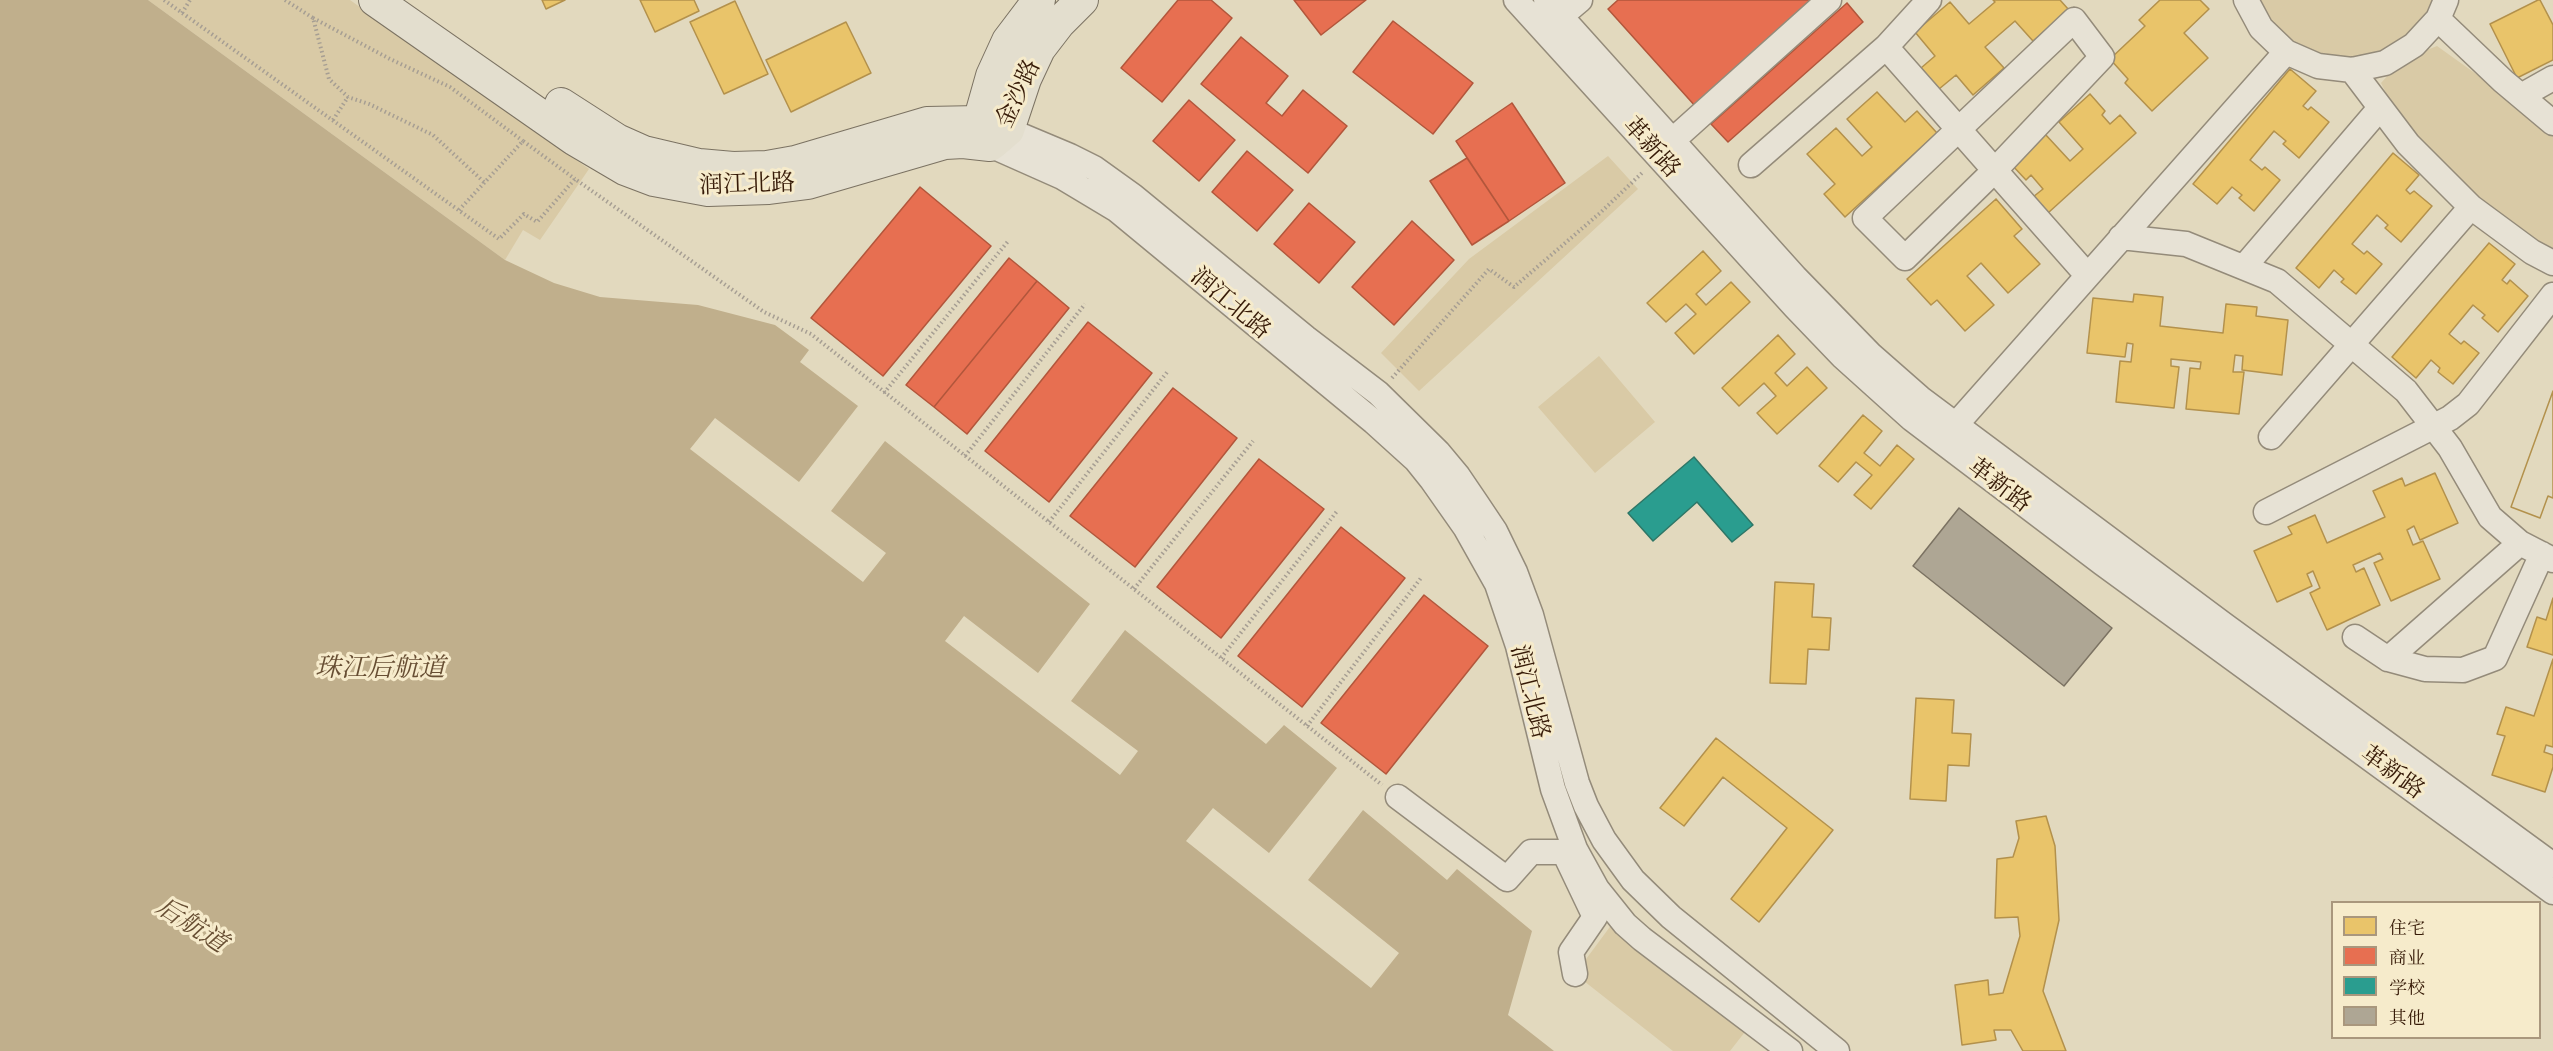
<!DOCTYPE html>
<html>
<head>
<meta charset="utf-8">
<style>
  body { margin:0 }
  #map { position:relative; width:2553px; height:1051px; overflow:hidden; background:#e2d9be; font-family:"Old Standard TT","Noto Serif SC",serif }
  canvas { display:block }
  .legend { position:absolute; left:2331px; top:901px; width:210px; height:138px; box-sizing:border-box; background:#f6ebcb; border:2px solid #a9977d; margin:0; padding:8px 10px; list-style:none; font-size:18px; color:#361a07 }
  .legend li { display:flex; align-items:center; gap:12px; height:30px }
  .legend b { width:30px; border:2px solid #a9977d }
</style>
</head>
<body>
<div id="map">
<canvas width="2553" height="1051"></canvas>
<ul class="legend">
<li><b style="height:16px;background:#e9c46a"></b>住宅</li>
<li><b style="height:16px;background:#e76f51"></b>商业</li>
<li><b style="height:16px;background:#2a9d8f"></b>学校</li>
<li><b style="height:16px;background:#aea694"></b>其他</li>
</ul>
</div>
<script>
const g = document.querySelector('canvas').getContext('2d');
g.lineJoin = 'round';
function paint(path, color) { g.fillStyle = color; g.fill(path, 'evenodd'); }
const poly = rows => new Path2D(rows.map(r => 'M' + r).join(''));
function stroke(path, color, width, dash) { g.strokeStyle = color; g.lineWidth = width; g.lineCap = dash ? 'butt' : 'round'; g.setLineDash(dash || []); g.stroke(path); }
function drawText(font, color, halo, rows, align = 'center') {
  g.font = font + ' "Old Standard TT","Noto Serif SC",serif'; g.lineWidth = 6; g.setLineDash([]); g.textBaseline = 'middle'; g.strokeStyle = halo; g.fillStyle = color; for (const [text, x, y, turn = 0] of rows) {
    g.save(); g.translate(x, y); g.rotate((+turn || 0) * Math.PI / 180); g.textAlign = isNaN(turn) ? turn : align; if (halo) g.strokeText(text, 0, 0); g.fillText(text, 0, 0); g.restore();
  }
}
paint(poly([
  [148,0,350,0,589,169,540,240,523,230,505,260],
  [2255,0,2437,0,2421,27,2369,59,2339,62,2283,40],
  [2437,46,2553,129,2553,251,2473,202,2408,137,2381,83,2402,60],
  [1608,156,1638,189,1419,391,1381,353,1469,259],
  [1599,356,1655,422,1595,473,1538,407],
  [1615,920,1748,1028,1730,1051,1673,1051,1575,974]
]), '#d9caa6');
paint(poly([
  [0,0,148,0,505,260,554,283,600,297,698,305,775,325,809,350,800,362,858,406,799,482,715,418,690,449,863,582,886,553,831,511,885,441,1090,604,1038,673,964,616,945,641,1120,775,1138,751,1071,701,1125,630,1266,744,1284,725,1337,768,1269,853,1213,808,1186,841,1371,988,1399,953,1308,880,1363,810,1447,880,1457,869,1532,931,1508,1015,1554,1051,0,1051]
]), '#c0af8c');
const homes = poly([
  [542,0,565,0,546,9,542,0],
  [640,0,694,0,699,11,655,32,640,0],
  [1993,0,2060,0,2069,10,2033,41,2015,21,1985,47,2004,68,1973,95,1956,75,1939,89,1921,68,1935,56,1915,32,1950,2,1969,24,1995,2,1993,0],
  [2160,0,2200,0,2209,9,2184,33,2208,58,2152,111,2125,83,2128,79,2110,59,2145,26,2139,20,2160,0],
  [2538,0,2540,0,2553,25,2553,60,2517,78,2490,24,2538,0],
  [735,1,768,74,724,94,690,22,735,1],
  [846,22,871,73,791,112,766,60,846,22],
  [2290,69,2316,91,2303,106,2308,110,2311,107,2329,122,2299,158,2283,144,2286,141,2274,131,2250,160,2262,170,2265,167,2280,180,2254,211,2239,198,2242,195,2232,187,2217,204,2193,184,2290,69],
  [1877,92,1905,122,1917,111,1937,133,1845,217,1824,194,1835,184,1807,154,1836,128,1862,156,1872,147,1847,119,1877,92],
  [2090,94,2105,111,2102,115,2110,124,2120,115,2136,133,2048,213,2033,197,2043,189,2031,175,2026,180,2011,164,2045,134,2070,161,2083,149,2059,122,2090,94],
  [2393,153,2419,175,2406,190,2410,194,2414,191,2432,206,2401,242,2385,228,2388,225,2377,215,2352,244,2364,254,2367,251,2382,264,2356,294,2341,282,2344,279,2334,270,2319,288,2296,268,2393,153],
  [1996,199,2022,229,2014,236,2040,264,2008,293,1981,263,1967,276,1994,305,1965,331,1937,300,1931,305,1907,279,1996,199],
  [2489,243,2515,264,2502,280,2507,284,2510,280,2528,296,2498,332,2482,318,2485,315,2473,305,2449,334,2461,344,2464,341,2479,353,2453,384,2438,372,2440,368,2431,360,2416,378,2392,357,2489,243],
  [1703,251,1721,271,1696,294,1706,305,1731,282,1750,302,1694,354,1675,333,1696,314,1686,304,1666,322,1647,303,1703,251],
  [2134,294,2163,297,2160,326,2223,333,2226,304,2257,307,2256,316,2288,320,2282,375,2242,370,2243,356,2235,355,2233,372,2244,372,2239,414,2186,409,2190,368,2200,369,2201,362,2171,359,2171,366,2179,367,2174,408,2116,402,2120,361,2131,362,2133,344,2127,343,2125,357,2087,353,2093,298,2133,302,2134,294],
  [1778,335,1795,354,1775,373,1787,386,1807,367,1827,388,1777,434,1757,413,1776,396,1764,383,1739,406,1722,388,1778,335],
  [2553,391,2553,498,2548,496,2540,518,2511,507,2553,391],
  [2553,391,2553,498,2548,496,2540,518,2511,507,2553,391],
  [1863,415,1882,431,1864,453,1880,466,1897,445,1914,459,1871,509,1854,495,1872,475,1856,462,1838,482,1819,466,1863,415],
  [2435,473,2458,523,2420,540,2414,526,2407,530,2413,545,2423,541,2440,579,2391,601,2374,563,2383,559,2380,553,2353,565,2356,572,2364,568,2380,605,2327,630,2310,593,2320,588,2313,571,2307,574,2312,586,2277,602,2254,551,2292,534,2288,527,2315,515,2327,543,2385,517,2373,491,2402,478,2405,486,2435,473],
  [1775,582,1814,584,1812,617,1831,618,1829,650,1808,649,1806,684,1770,683,1775,582],
  [2553,598,2553,655,2527,647,2537,617,2546,620,2553,598],
  [2553,659,2553,747,2546,745,2544,752,2553,755,2553,767,2545,792,2492,775,2505,736,2497,734,2506,707,2534,716,2553,659],
  [1916,698,1954,700,1952,733,1971,734,1969,766,1948,765,1946,801,1910,799,1916,698],
  [1716,738,1833,830,1759,922,1731,899,1787,828,1723,777,1684,826,1660,808,1716,738],
  [2046,816,2055,846,2059,920,2043,991,2066,1051,2023,1051,2011,1030,1994,1030,1996,1040,1962,1045,1955,985,1988,980,1989,995,2003,993,2020,936,2018,917,1995,918,1997,859,2013,857,2019,838,2016,821,2046,816]
]);
paint(homes, '#e9c46a');
stroke(homes, '#b3914c', 1.5);
const shops = poly([
  [1178,0,1211,0,1232,18,1162,102,1121,68,1178,0],
  [1294,0,1366,0,1321,35,1294,0],
  [1618,0,1815,0,1696,107,1608,9,1618,0],
  [1847,3,1863,22,1728,142,1711,124,1847,3],
  [1393,21,1473,83,1433,134,1353,72,1393,21],
  [1241,37,1288,76,1266,103,1282,116,1303,90,1347,126,1308,173,1201,84,1241,37],
  [1189,100,1235,140,1199,181,1153,141,1189,100],
  [1512,103,1565,183,1509,221,1456,141,1512,103],
  [1247,151,1293,190,1257,231,1212,192,1247,151],
  [1467,158,1509,221,1472,245,1430,181,1467,158],
  [920,187,991,246,883,376,811,318,920,187],
  [1309,203,1355,242,1319,283,1274,244,1309,203],
  [1412,221,1454,260,1394,325,1352,287,1412,221],
  [1009,258,1037,281,934,407,906,385,1009,258],
  [1037,281,1069,308,967,434,934,407,1037,281],
  [1088,322,1152,373,1049,502,985,451,1088,322],
  [1173,388,1237,438,1135,567,1070,516,1173,388],
  [1259,459,1324,509,1221,638,1157,587,1259,459],
  [1341,527,1405,578,1302,707,1238,656,1341,527],
  [1424,595,1488,646,1386,774,1321,723,1424,595]
]);
paint(shops, '#e76f51');
stroke(shops, '#b2563b', 1.5);
const schools = poly([
  [1694,457,1753,525,1732,542,1697,502,1653,541,1628,513,1694,457]
]);
paint(schools, '#2a9d8f');
stroke(schools, '#2e7666', 1.5);
const building = poly([
  [1959,508,2112,628,2064,686,1913,566,1959,508]
]);
paint(building, '#aea694');
stroke(building, '#7b7262', 1.5);
const minor = poly([
  [1516,0,1795,307,1842,356,1912,419,2102,563,2553,892],
  [1546,0,1795,277,1871,355,1920,398,2223,624,2553,865],
  [2246,0,2261,28,2286,52,2318,66,2352,70,2385,63,2414,45,2438,19,2446,0],
  [1561,16,1580,0],
  [2438,19,2503,81,2553,123],
  [2074,20,2102,57,1995,170,1905,258,1865,218,2074,20],
  [1886,47,2087,275],
  [2352,70,2408,144,2471,207,2532,252,2553,263],
  [2521,96,2553,78],
  [1008,130,1070,156,1094,168,1133,196,1306,338,1378,393,1438,452,1458,476,1477,504,1495,531,1515,572,1531,615,1577,783,1586,806,1604,840,1633,880,1671,917,1837,1051],
  [1673,140,1829,0],
  [990,145,1062,177,1117,210,1374,422,1416,460,1432,480,1465,527,1497,584,1518,646,1553,789,1575,849,1597,889,1625,924,1642,939,1790,1051],
  [1751,165,1886,47,1929,0],
  [2121,237,2186,244,2277,281,2406,391,2450,448,2490,517,2520,543,2553,560],
  [2244,267,2380,108],
  [2271,437,2471,207],
  [1944,438,2286,52],
  [2266,512,2450,418,2468,404,2553,295],
  [2355,637,2388,659,2425,669,2463,670,2495,658,2542,554],
  [2388,659,2520,543],
  [1398,797,1507,879,1531,852,1564,852,1595,917,1571,952,1575,974]
]);
const major = poly([
  [375,0,574,139,625,169,654,180,708,190,769,188,808,183,945,143,963,142,990,145],
  [561,104,617,140,644,152,699,165,733,168,767,167,795,162,927,123,979,122,1008,130],
  [988,141,979,122,992,76,1008,41,1039,0],
  [993,143,1008,130,1025,79,1039,49,1059,23,1082,0]
]);
stroke(minor, '#948b7a', 27);
stroke(major, '#7b7262', 34);
stroke(poly([
  [164,0,499,239,524,214,537,222,575,179,764,312,811,334,1382,785],
  [285,0,313,18,329,79,348,97,369,104,433,135,485,183],
  [182,13,190,0],
  [313,18,390,59,450,87,523,141],
  [333,120,348,97],
  [459,210,523,141,575,179],
  [1392,378,1489,269,1514,287,1600,213,1643,172],
  [884,393,1009,240],
  [965,456,1085,304],
  [1049,522,1168,371],
  [1134,589,1253,441],
  [1221,658,1338,510],
  [1307,726,1421,578]
]), '#a69e93', 4, [1.5, 3]);
stroke(minor, '#e7e2d5', 24);
stroke(major, '#e3dece', 32);
drawText('24px', '#361a07', '#f6ebcb', [
  ["金沙路",1019,94,-65],
  ["革新路",1651,148,48],
  ["润江北路",747,185,-2],
  ["润江北路",1230,304,40],
  ["革新路",1999,486,37],
  ["润江北路",1529,692,76],
  ["革新路",2392,773,36]
]);
drawText('italic 26px', '#674e33', '#f6ebcb', [
  ["珠江后航道",380,669],
  ["后航道",191,926,33]
]);
</script>
</body>
</html>
